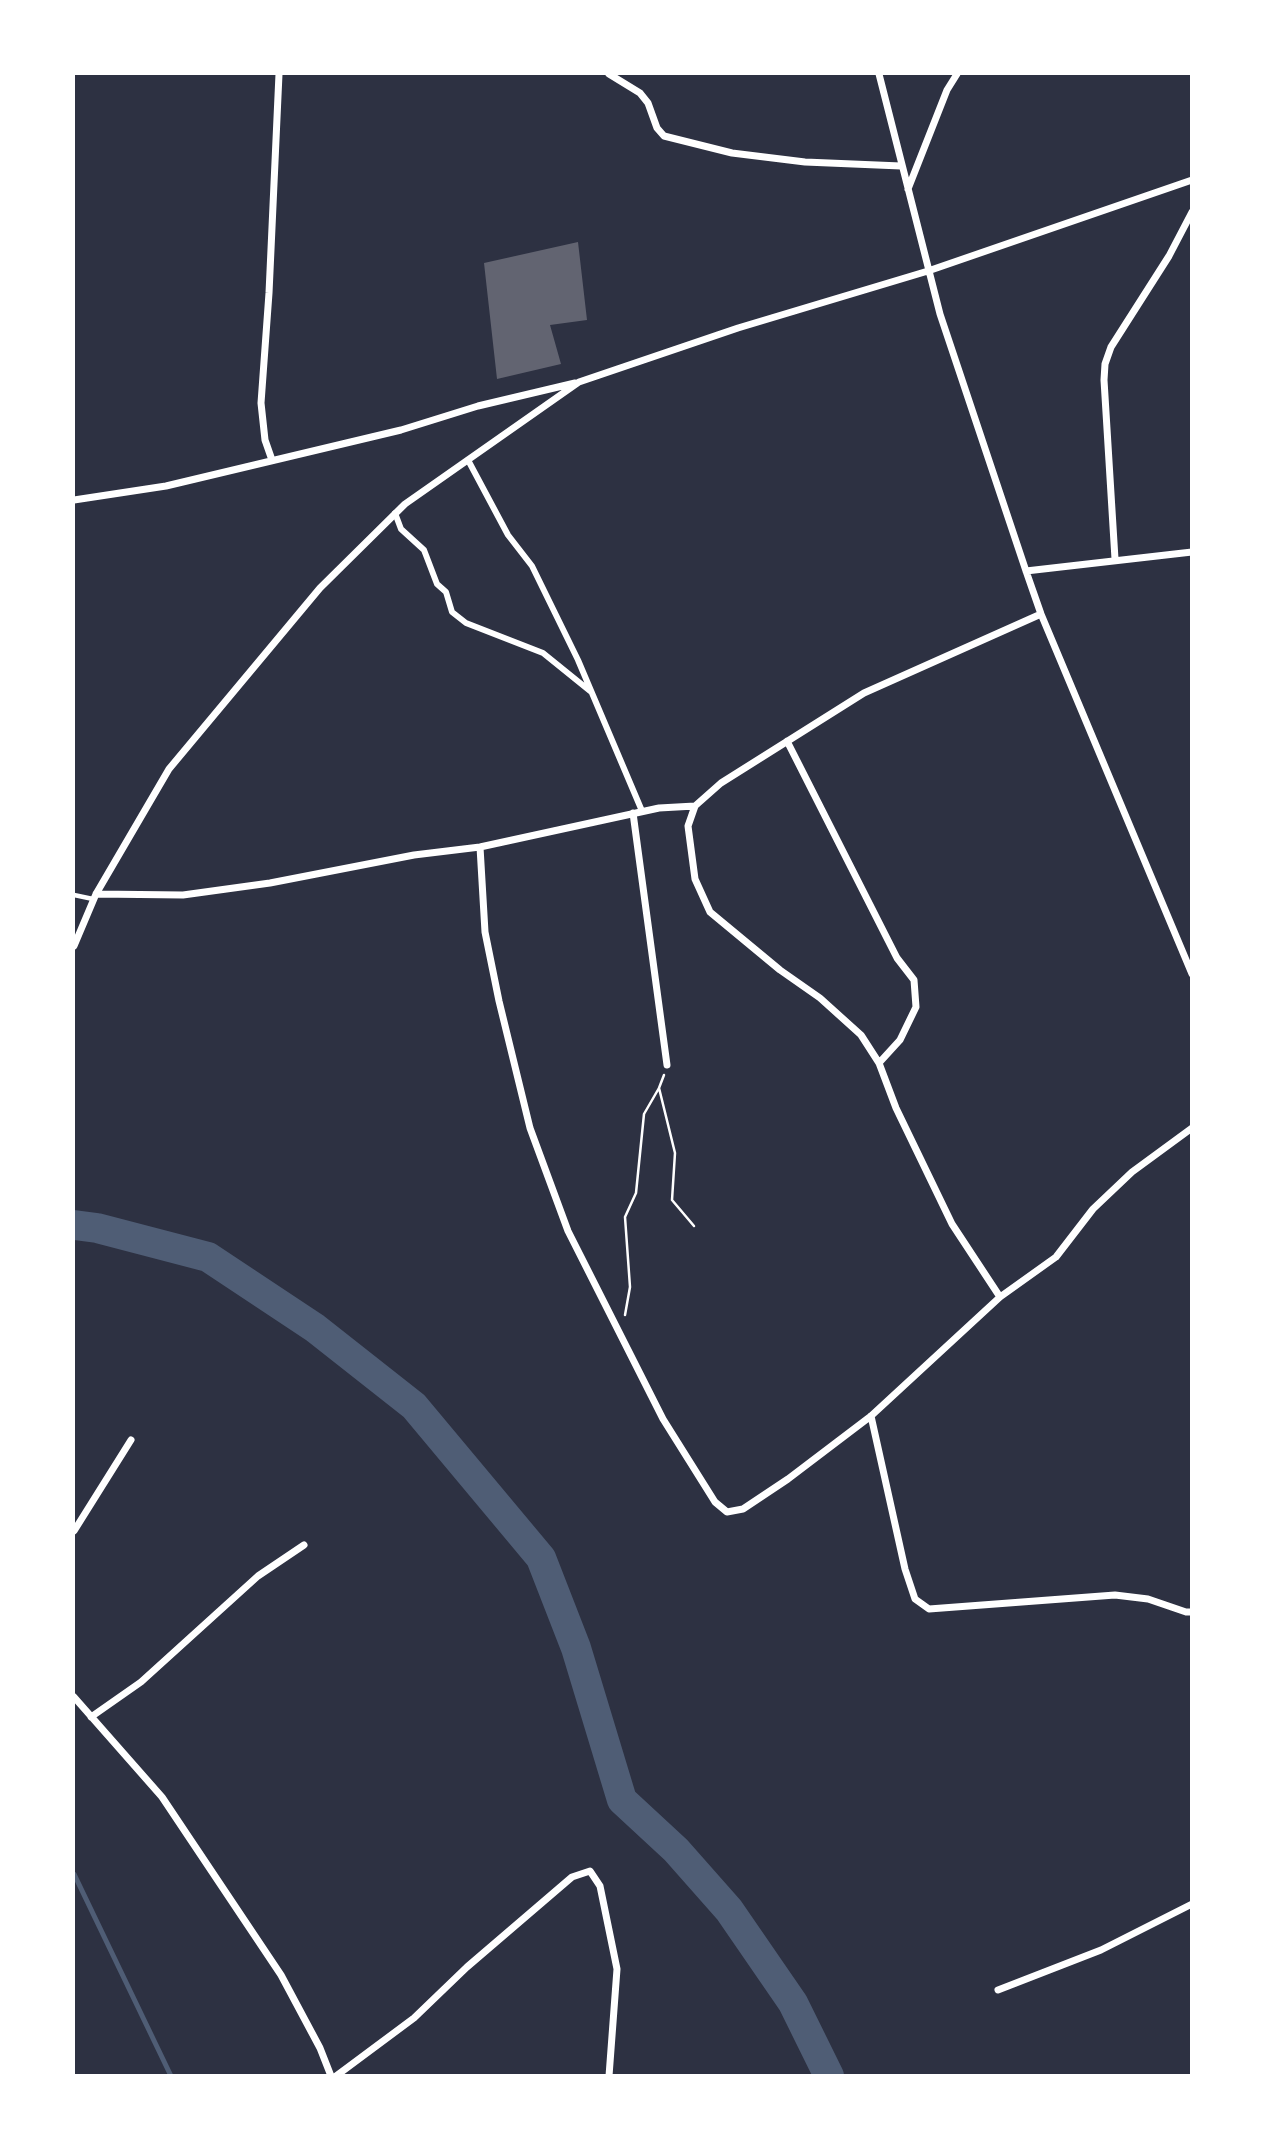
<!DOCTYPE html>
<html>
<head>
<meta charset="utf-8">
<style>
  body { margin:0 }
  #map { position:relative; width:1265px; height:2149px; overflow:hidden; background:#2d3142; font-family:"Alegreya Sans",sans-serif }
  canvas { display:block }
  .frame { position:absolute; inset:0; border:75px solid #fff; pointer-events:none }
</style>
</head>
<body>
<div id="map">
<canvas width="1265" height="2149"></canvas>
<div class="frame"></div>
</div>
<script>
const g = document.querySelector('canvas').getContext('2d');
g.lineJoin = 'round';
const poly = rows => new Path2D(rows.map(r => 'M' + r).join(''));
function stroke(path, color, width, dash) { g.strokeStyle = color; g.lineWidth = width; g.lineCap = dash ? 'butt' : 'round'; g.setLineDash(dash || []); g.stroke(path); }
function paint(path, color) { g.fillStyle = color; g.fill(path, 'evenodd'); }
stroke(poly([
  [74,1874,171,2076]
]), '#4f5d75', 5);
stroke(poly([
  [74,1225,97,1228,208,1257,315,1328,414,1406,541,1558,576,1648,622,1800,676,1850,729,1910,793,2003,829,2076]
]), '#4f5d75', 30);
paint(poly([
  [578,242,587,320,550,325,561,364,497,379,484,263]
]), '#626471');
stroke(poly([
  [664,1075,659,1088,675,1153,672,1200,694,1226],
  [625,1315,630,1287,625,1217,636,1193,644,1114,659,1088]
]), '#fff', 2.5);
stroke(poly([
  [74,895,93,899]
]), '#fff', 4.5);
stroke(poly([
  [468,460,508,535,532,566,578,660,642,811],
  [395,513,401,529,424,550,437,584,446,592,452,612,466,623,543,653,590,691]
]), '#fff', 6);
stroke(poly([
  [609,74,640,93,648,103,657,128,664,136,732,153,805,162,901,166],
  [879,74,940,314,1026,571,1041,614,1192,974],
  [908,189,947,90,957,74],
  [272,460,265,440,261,403,269,293,279,74],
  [74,500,166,486,401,430,478,406,575,383],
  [1115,559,1104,380,1105,364,1111,347,1169,256,1192,212],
  [1026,571,1192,552],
  [787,741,897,958,914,980,916,1007,900,1040,879,1063],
  [695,806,688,826,695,879,710,912,780,970,820,998,861,1035,879,1063,896,1108,952,1224,1000,1297],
  [633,813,667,1065],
  [480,847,485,932,499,1001,530,1128,568,1231,663,1419,715,1502,727,1512,743,1509,788,1479,871,1416,1000,1297,1056,1257,1093,1209,1132,1172,1192,1128],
  [96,894,183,895,270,883,414,855,480,847,659,808,695,806,721,783,864,693,1041,614],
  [74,946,96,894,169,769,320,588,405,504,579,382,738,328,928,271,1192,180],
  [871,1416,905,1569,915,1599,929,1609,1115,1595,1148,1599,1186,1612,1192,1612],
  [74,1531,131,1440],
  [74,1697,162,1797,281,1975,320,2048,331,2076],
  [91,1717,141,1682,258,1576,304,1545],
  [998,1990,1101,1950,1192,1904],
  [336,2076,414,2018,467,1967,572,1877,590,1871,600,1886,617,1969,609,2076]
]), '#fff', 7);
</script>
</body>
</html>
